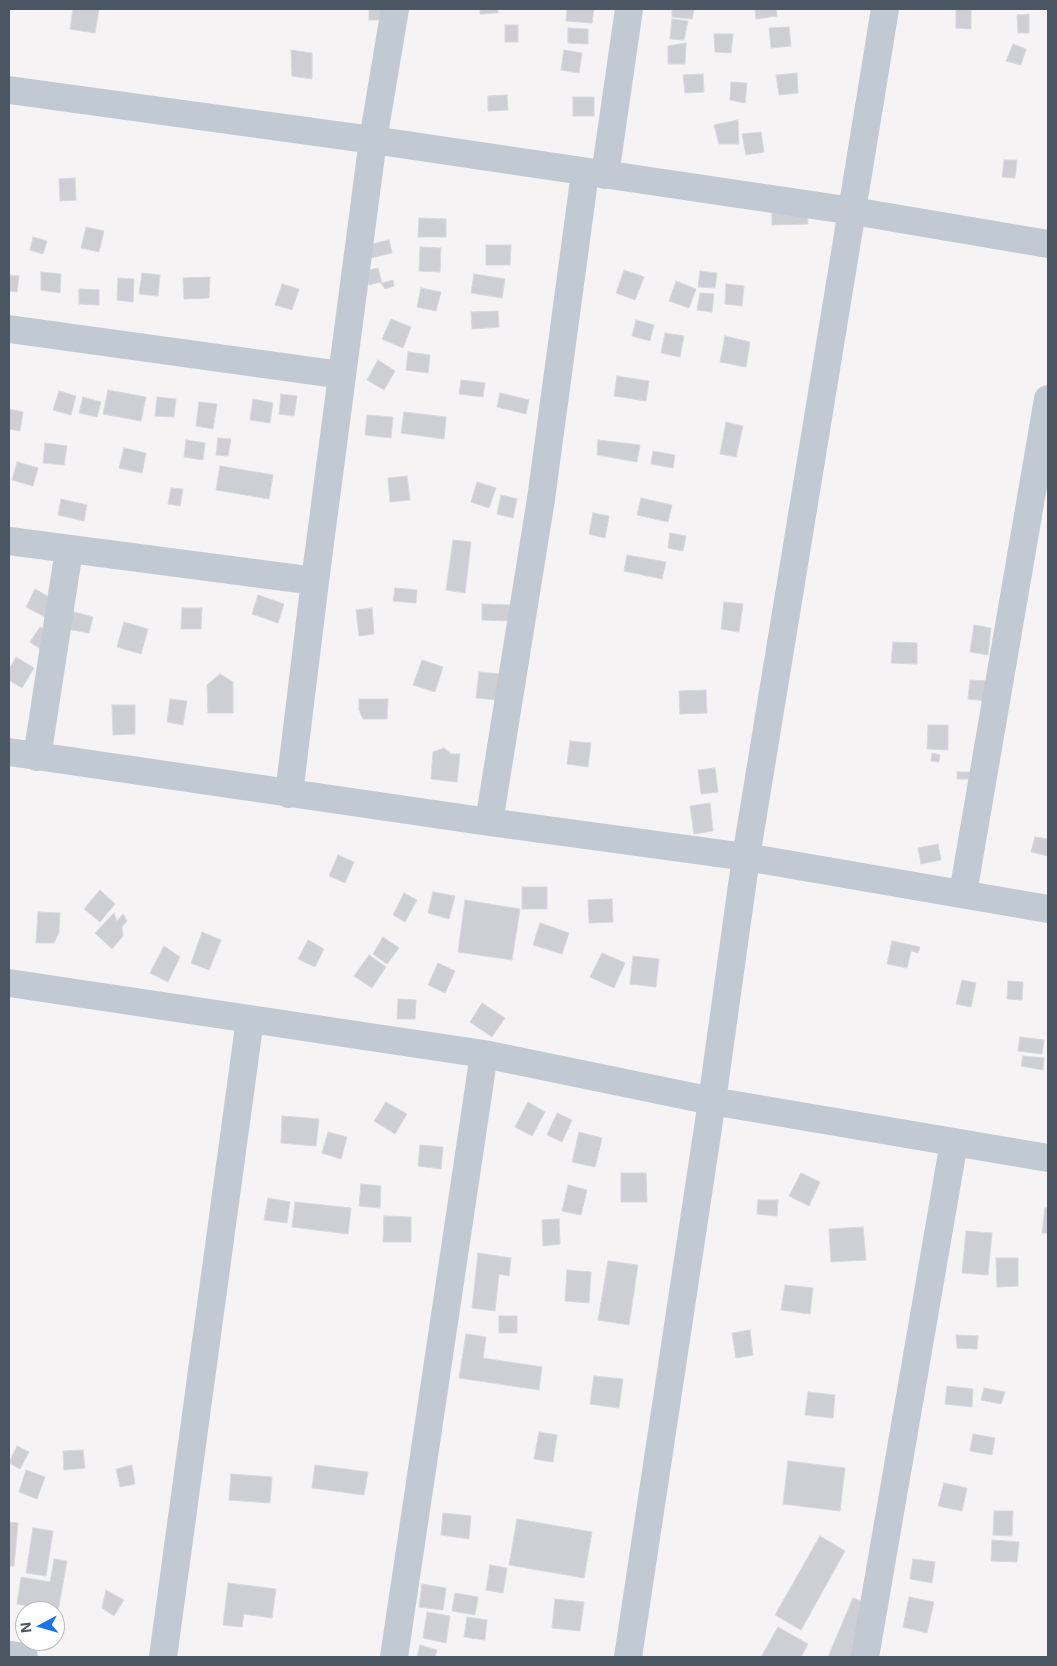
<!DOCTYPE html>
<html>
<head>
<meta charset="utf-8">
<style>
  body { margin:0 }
  #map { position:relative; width:1057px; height:1666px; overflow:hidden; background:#f5f3f3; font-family:Inter,sans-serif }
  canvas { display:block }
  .frame { position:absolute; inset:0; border:10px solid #4a5661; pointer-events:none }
  .north { position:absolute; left:15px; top:1601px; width:50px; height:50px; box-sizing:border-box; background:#fff; border:1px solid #b7bbc0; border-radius:50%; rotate:264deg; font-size:14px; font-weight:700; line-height:20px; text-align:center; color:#4a5661 }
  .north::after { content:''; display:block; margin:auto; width:18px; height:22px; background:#1a73e8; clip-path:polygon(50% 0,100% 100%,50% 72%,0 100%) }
</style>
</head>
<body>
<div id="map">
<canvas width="1057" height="1666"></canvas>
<div class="frame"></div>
<div class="north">N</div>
</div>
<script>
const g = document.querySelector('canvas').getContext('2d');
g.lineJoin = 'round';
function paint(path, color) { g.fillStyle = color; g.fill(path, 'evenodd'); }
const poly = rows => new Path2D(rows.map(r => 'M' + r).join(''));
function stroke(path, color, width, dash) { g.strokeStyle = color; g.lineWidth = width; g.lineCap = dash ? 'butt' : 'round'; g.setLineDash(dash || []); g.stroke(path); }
const building = poly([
  [73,9,99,9,95,33,70,29,73,9],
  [369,9,392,9,390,20,369,20,369,9],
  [480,9,498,9,498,13,480,14,480,9],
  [567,9,594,9,592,23,566,21,567,9],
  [672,9,694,9,692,19,672,17,672,9],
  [755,9,776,9,777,16,756,19,755,9],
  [956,9,971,9,971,29,956,28,956,9],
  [1029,14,1029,33,1018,33,1017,15,1029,14],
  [672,19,688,21,684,40,670,39,672,19],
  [505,25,518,25,518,42,505,42,505,25],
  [789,27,791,46,771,48,769,28,789,27],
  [568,28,588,29,588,44,568,43,568,28],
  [714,34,733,34,731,53,715,52,714,34],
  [686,43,685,64,668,64,668,46,686,43],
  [1013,44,1026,49,1021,65,1006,61,1013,44],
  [291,50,312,53,312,79,292,76,291,50],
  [564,50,582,53,579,73,561,70,564,50],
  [797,73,798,93,779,95,776,75,797,73],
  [703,74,704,92,685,93,683,75,703,74],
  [731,82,747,83,745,103,730,100,731,82],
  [507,95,508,110,488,111,488,96,507,95],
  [573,97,594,97,594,116,573,116,573,97],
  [738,120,739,144,719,144,714,125,738,120],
  [761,132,764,152,746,155,742,134,761,132],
  [1004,160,1017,160,1015,178,1002,177,1004,160],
  [75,178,76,200,60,201,59,179,75,178],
  [807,207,808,224,772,225,772,208,807,207],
  [419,218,446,219,446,237,418,237,419,218],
  [86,227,104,231,99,252,81,248,86,227],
  [33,237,47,241,43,254,30,250,33,237],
  [389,240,392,253,371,258,368,245,389,240],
  [486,245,511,245,510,265,486,265,486,245],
  [420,247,441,248,440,272,419,271,420,247],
  [378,268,382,283,393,280,394,286,385,289,380,282,369,285,365,271,378,268],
  [624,270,644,277,635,300,616,293,624,270],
  [700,271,717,273,715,288,698,287,700,271],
  [41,272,61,274,60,293,41,290,41,272],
  [142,273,160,275,158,296,139,294,142,273],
  [474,274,505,279,502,298,471,293,474,274],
  [9,275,19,276,17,292,9,291,9,275],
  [210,277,209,298,184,299,183,278,210,277],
  [118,278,134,279,133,302,117,300,118,278],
  [676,281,696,289,689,308,669,301,676,281],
  [282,284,299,289,292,310,275,305,282,284],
  [726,284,744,286,742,306,725,304,726,284],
  [421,288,441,292,436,311,417,307,421,288],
  [79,289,99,290,99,305,79,304,79,289],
  [700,293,714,294,712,312,697,310,700,293],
  [498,311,499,327,472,329,471,312,498,311],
  [391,319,411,327,403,348,382,339,391,319],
  [636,320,654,325,650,341,632,336,636,320],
  [665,333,684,336,680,357,661,353,665,333],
  [725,336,750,342,746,367,720,362,725,336],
  [408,352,430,355,428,373,406,370,408,352],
  [378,360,395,371,384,390,367,380,378,360],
  [617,376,649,381,646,401,614,396,617,376],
  [461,380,485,383,483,397,459,394,461,380],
  [108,390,146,397,141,421,103,414,108,390],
  [59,391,76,396,71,415,53,410,59,391],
  [500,393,529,400,526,414,497,407,500,393],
  [281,394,297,396,294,416,279,414,281,394],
  [83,397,101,402,97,417,79,413,83,397],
  [157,397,176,399,174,417,155,416,157,397],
  [253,399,273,403,270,423,250,420,253,399],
  [199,402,217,404,213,429,196,426,199,402],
  [9,409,23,412,20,431,9,429,9,409],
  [404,412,446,417,444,439,401,433,404,412],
  [367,415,393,417,391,438,365,435,367,415],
  [726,422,743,426,736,457,720,454,726,422],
  [218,438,231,439,228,456,216,455,218,438],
  [186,440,205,443,203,460,184,457,186,440],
  [598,440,640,445,637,462,597,455,598,440],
  [45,443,67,446,64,465,43,463,45,443],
  [124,448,146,453,142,473,119,468,124,448],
  [653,451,675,455,673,468,651,464,653,451],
  [17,462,38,468,33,486,12,480,17,462],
  [220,466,273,475,269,499,216,490,220,466],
  [407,476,410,500,390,502,388,478,407,476],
  [477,482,496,488,489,508,471,502,477,482],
  [171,488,183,489,180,506,168,504,171,488],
  [501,495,517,499,513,518,497,514,501,495],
  [641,498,672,505,668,522,637,515,641,498],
  [61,499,87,505,84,521,58,515,61,499],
  [593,513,609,516,605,538,589,534,593,513],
  [670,533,686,536,683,551,668,548,670,533],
  [453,540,471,542,465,593,446,590,453,540],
  [627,555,666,562,662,579,624,571,627,555],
  [395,588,417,590,416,603,393,601,395,588],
  [35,589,54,600,45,617,26,607,35,589],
  [258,595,284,604,278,623,252,614,258,595],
  [724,602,743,604,739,632,721,629,724,602],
  [482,604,510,605,509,621,482,620,482,604],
  [182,608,202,608,201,629,181,629,182,608],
  [372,608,374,634,359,636,356,610,372,608],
  [70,611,93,617,89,633,67,629,70,611],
  [124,622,148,629,141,654,117,647,124,622],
  [974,625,991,628,988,655,970,652,974,625],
  [40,627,55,636,45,652,30,642,40,627],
  [893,642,917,643,917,664,891,663,893,642],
  [16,657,34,668,22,688,9,680,9,670,16,657],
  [422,660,443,667,435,692,413,685,422,660],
  [479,672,500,674,498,700,476,698,479,672],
  [220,674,233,682,233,713,208,713,207,685,220,674],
  [970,680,989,681,988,701,968,699,970,680],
  [706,690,707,713,680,714,679,691,706,690],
  [170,699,187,701,183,725,167,722,170,699],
  [359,699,388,699,387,719,363,719,359,710,359,699],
  [112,705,135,705,135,734,113,735,112,705],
  [928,725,948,725,948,750,927,749,928,725],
  [570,741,591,743,588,767,567,764,570,741],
  [444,748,451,754,460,754,457,782,431,779,433,752,444,748],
  [932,753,940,755,939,762,931,761,932,753],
  [715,768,718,792,701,794,698,770,715,768],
  [957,772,970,772,970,779,957,779,957,772],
  [710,803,713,831,694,834,690,806,710,803],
  [1035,837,1048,839,1048,856,1031,852,1035,837],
  [938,844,941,860,921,864,918,848,938,844],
  [338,855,354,862,345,883,329,876,338,855],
  [522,887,547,887,547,909,522,909,522,887],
  [100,890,115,904,100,922,84,909,100,890],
  [433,892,455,896,449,919,428,913,433,892],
  [404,893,417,900,405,922,393,915,404,893],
  [612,899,613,922,589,923,588,900,612,899],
  [465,900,520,909,512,960,458,952,465,900],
  [38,912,60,913,59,932,54,943,36,943,38,912],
  [114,913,117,921,123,914,127,921,122,927,123,936,112,949,95,933,114,913],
  [540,923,569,933,562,954,533,945,540,923],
  [202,932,221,940,209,970,191,963,202,932],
  [383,937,399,948,387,964,373,954,383,937],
  [308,940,324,949,315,967,298,959,308,940],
  [892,941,920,947,918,953,911,951,907,968,887,964,892,941],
  [164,946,180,957,168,982,150,973,164,946],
  [602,953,625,963,614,988,590,977,602,953],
  [369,955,386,967,372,988,354,976,369,955],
  [633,956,659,959,656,987,630,984,633,956],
  [438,963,455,971,445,993,428,985,438,963],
  [962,980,976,983,971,1007,956,1004,962,980],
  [1008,981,1023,982,1022,1000,1007,999,1008,981],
  [398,999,416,1000,415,1019,397,1019,398,999],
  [482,1003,505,1018,492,1037,470,1022,482,1003],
  [1020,1037,1044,1040,1042,1054,1018,1051,1020,1037],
  [1023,1056,1044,1058,1043,1070,1021,1066,1023,1056],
  [386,1102,407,1114,395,1134,374,1121,386,1102],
  [528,1102,545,1112,532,1136,515,1127,528,1102],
  [557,1113,572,1120,562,1142,547,1135,557,1113],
  [282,1116,319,1119,316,1146,281,1143,282,1116],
  [328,1132,347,1137,341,1159,322,1153,328,1132],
  [579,1132,602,1138,595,1167,572,1162,579,1132],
  [420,1145,443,1147,441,1169,418,1166,420,1145],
  [621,1173,646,1173,647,1202,621,1202,621,1173],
  [801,1173,820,1182,809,1206,789,1196,801,1173],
  [361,1184,381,1186,380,1208,359,1206,361,1184],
  [568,1185,587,1190,581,1215,562,1211,568,1185],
  [268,1198,290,1202,287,1223,264,1220,268,1198],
  [758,1200,778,1200,777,1216,757,1214,758,1200],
  [295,1202,351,1208,348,1234,292,1227,295,1202],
  [1045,1208,1048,1208,1048,1233,1042,1233,1045,1208],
  [384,1216,411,1217,411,1242,383,1242,384,1216],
  [559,1219,560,1244,543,1246,542,1220,559,1219],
  [863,1227,866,1260,831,1262,829,1229,863,1227],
  [966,1231,992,1233,988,1275,962,1273,966,1231],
  [478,1253,511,1258,509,1276,499,1274,495,1311,472,1308,478,1253],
  [996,1258,1018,1258,1018,1286,997,1287,996,1258],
  [608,1261,638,1265,629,1325,598,1320,608,1261],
  [567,1270,591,1272,589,1303,565,1301,567,1270],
  [785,1285,813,1288,810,1314,781,1310,785,1285],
  [499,1316,517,1316,517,1333,499,1333,499,1316],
  [750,1330,753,1355,736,1358,732,1333,750,1330],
  [466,1334,486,1337,483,1358,542,1367,539,1390,459,1378,466,1334],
  [956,1335,978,1336,977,1349,957,1348,956,1335],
  [594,1376,623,1379,619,1408,590,1404,594,1376],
  [947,1386,973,1389,972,1407,945,1404,947,1386],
  [984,1388,1005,1392,1001,1404,981,1400,984,1388],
  [808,1392,835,1395,833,1418,805,1415,808,1392],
  [539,1432,557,1435,553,1462,534,1459,539,1432],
  [973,1434,995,1438,992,1455,970,1451,973,1434],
  [17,1446,29,1452,20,1469,9,1463,17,1446],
  [83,1450,85,1468,64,1470,63,1451,83,1450],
  [788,1461,845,1468,840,1511,783,1504,788,1461],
  [132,1465,135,1484,120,1487,116,1469,132,1465],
  [315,1465,368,1472,364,1495,312,1488,315,1465],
  [26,1470,45,1477,37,1499,19,1492,26,1470],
  [231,1474,272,1477,270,1503,229,1500,231,1474],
  [944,1483,967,1488,962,1511,938,1506,944,1483],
  [994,1511,1013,1511,1012,1536,993,1535,994,1511],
  [443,1513,471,1516,469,1539,441,1535,443,1513],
  [517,1519,592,1532,584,1578,509,1565,517,1519],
  [9,1522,18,1523,14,1566,9,1566,9,1522],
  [33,1528,53,1531,46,1576,26,1573,33,1528],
  [820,1536,845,1551,801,1630,775,1615,820,1536],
  [992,1540,1019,1542,1017,1562,991,1561,992,1540],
  [54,1559,67,1561,58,1611,17,1604,21,1577,50,1582,54,1559],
  [913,1559,935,1562,932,1583,910,1579,913,1559],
  [490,1565,507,1568,503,1593,486,1590,490,1565],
  [228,1583,276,1589,272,1618,244,1614,242,1627,223,1625,228,1583],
  [422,1584,446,1588,443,1610,419,1607,422,1584],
  [106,1590,124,1600,114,1616,102,1608,106,1590],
  [455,1593,478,1597,475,1615,452,1611,455,1593],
  [909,1597,934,1602,927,1633,903,1627,909,1597],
  [853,1598,874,1606,852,1657,828,1657,853,1598],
  [555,1599,584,1602,580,1631,552,1628,555,1599],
  [427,1612,450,1616,446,1643,423,1638,427,1612],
  [467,1617,487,1620,485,1640,464,1637,467,1617],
  [778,1627,808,1644,801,1657,761,1657,778,1627],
  [420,1645,437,1650,435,1657,417,1657,420,1645]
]);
paint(building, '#cdcfd5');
stroke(building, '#d7d9de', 1);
stroke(poly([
  [9,90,373,140,853,211,1048,244],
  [605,175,629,9],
  [9,329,342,375],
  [9,541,315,581],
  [9,752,489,822,541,499,585,173],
  [37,757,69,550],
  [289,794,315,581,373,140,395,9],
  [489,822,746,857,1048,909],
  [963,893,1048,399],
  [9,983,484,1054,712,1101,1048,1158],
  [9,1655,24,1657],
  [163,1657,250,1019],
  [394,1657,484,1054],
  [628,1657,712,1101,746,857,885,9],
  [865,1657,954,1142]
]), '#c1cad2', 28);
</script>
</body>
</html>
